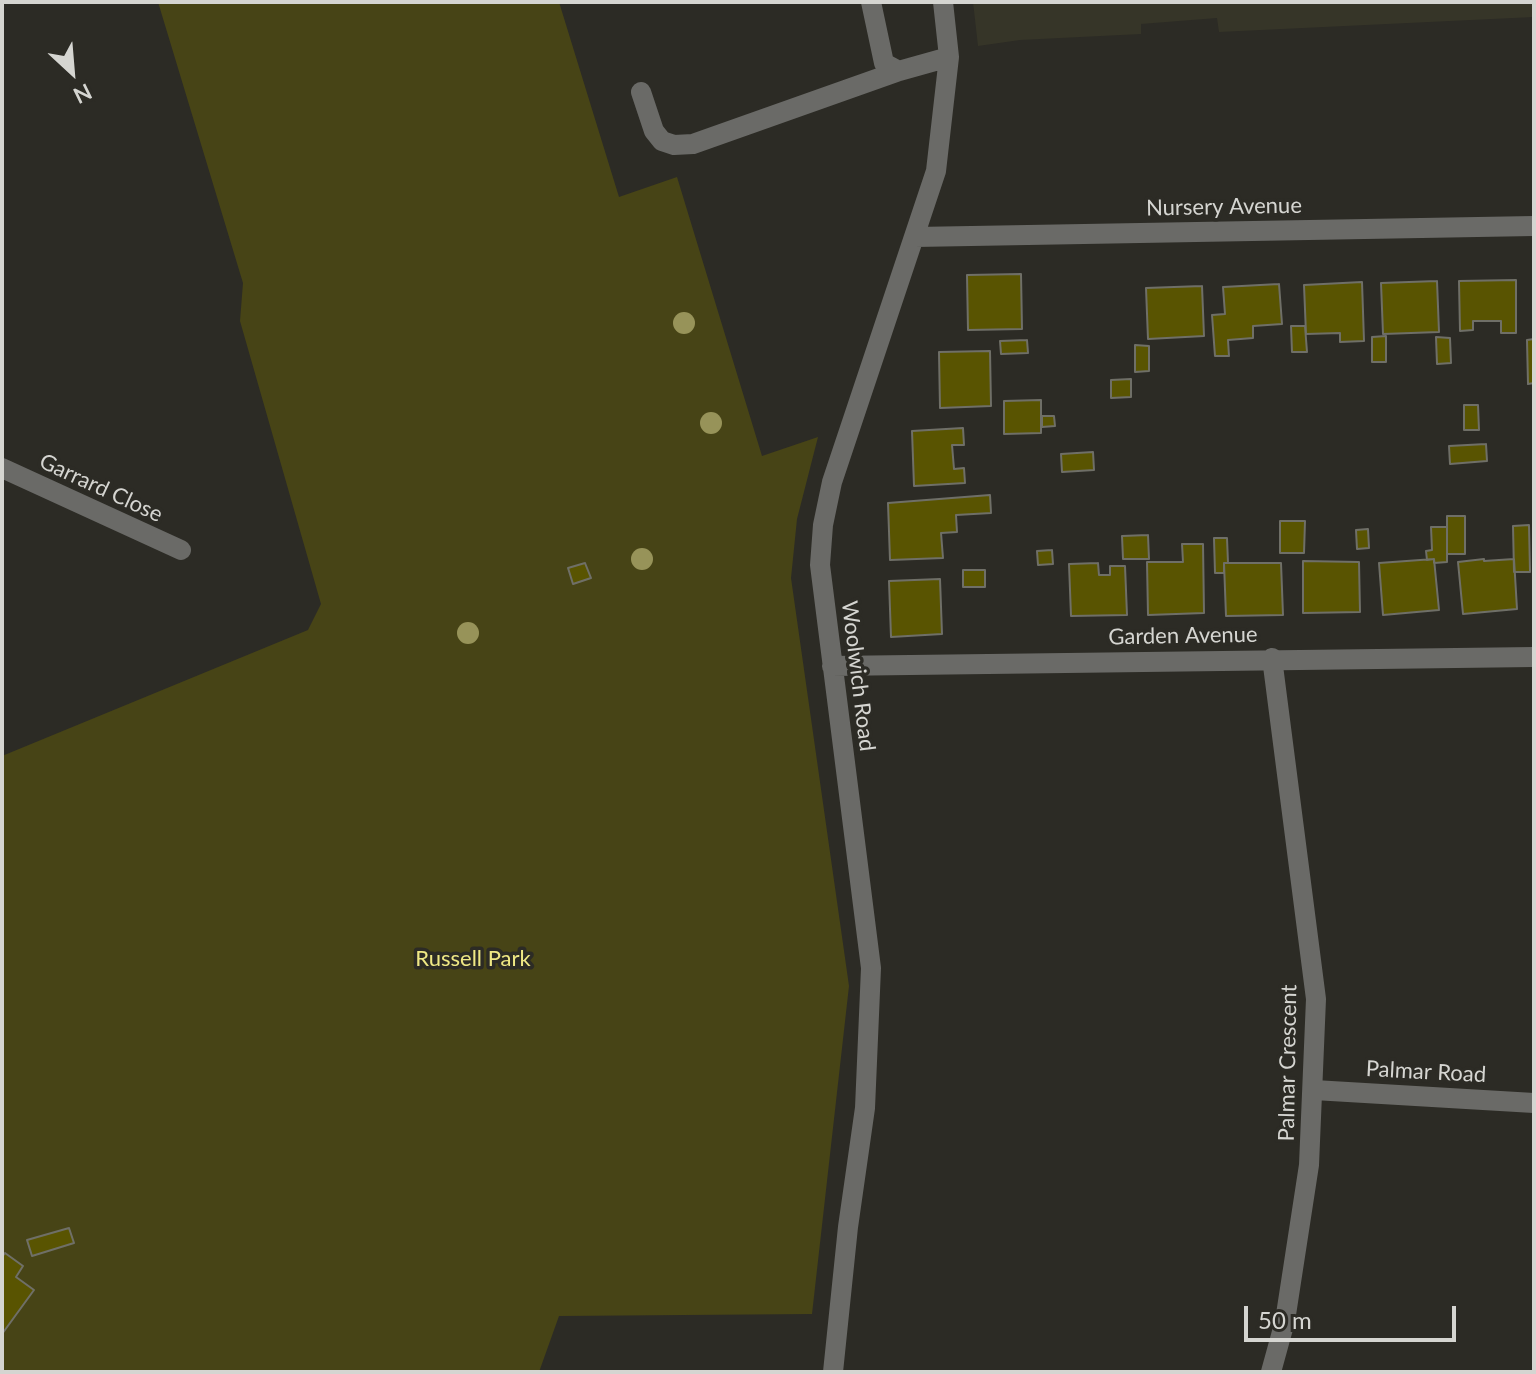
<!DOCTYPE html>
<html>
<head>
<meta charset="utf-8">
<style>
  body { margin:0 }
  #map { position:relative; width:1536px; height:1374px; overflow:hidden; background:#2c2b25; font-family:Lato,sans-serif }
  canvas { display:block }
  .frame { position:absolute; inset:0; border:4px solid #d5d5d1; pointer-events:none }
  .north { position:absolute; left:32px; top:32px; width:80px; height:80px; -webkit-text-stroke:6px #2c2b25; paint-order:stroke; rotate:154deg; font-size:22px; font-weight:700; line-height:32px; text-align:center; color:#d5d5d1 }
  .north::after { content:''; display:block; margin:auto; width:28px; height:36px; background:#d5d5d1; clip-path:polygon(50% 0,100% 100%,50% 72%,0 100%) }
  .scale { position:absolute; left:1244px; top:1306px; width:212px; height:36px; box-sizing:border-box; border:4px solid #d5d5d1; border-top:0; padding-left:10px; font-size:24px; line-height:28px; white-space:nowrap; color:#d5d5d1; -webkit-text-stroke:6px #2c2b25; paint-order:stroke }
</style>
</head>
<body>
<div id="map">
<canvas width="1536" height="1374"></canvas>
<div class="frame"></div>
<div class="north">N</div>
<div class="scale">50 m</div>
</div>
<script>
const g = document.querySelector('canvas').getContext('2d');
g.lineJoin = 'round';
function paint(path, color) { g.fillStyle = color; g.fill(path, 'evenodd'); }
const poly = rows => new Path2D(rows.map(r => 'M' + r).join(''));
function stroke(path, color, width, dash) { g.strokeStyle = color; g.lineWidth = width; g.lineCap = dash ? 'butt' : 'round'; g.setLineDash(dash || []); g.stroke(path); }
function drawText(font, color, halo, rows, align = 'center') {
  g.font = font + ' Lato,sans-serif'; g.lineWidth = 7; g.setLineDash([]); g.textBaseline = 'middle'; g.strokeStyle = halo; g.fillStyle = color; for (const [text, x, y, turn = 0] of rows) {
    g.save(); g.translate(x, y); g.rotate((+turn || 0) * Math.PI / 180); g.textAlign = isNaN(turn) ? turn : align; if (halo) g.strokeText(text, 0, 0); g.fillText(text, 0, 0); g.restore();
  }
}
paint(poly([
  [973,2,1534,2,1534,17,1219,32,1217,18,1141,24,1141,34,1020,40,978,46]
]), '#363528');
paint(poly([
  [158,2,559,2,619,197,677,177,762,456,818,437,797,519,791,578,849,986,812,1314,559,1316,539,1372,2,1372,2,756,308,630,321,604,240,321,243,283]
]), '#474416');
const building = poly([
  [1021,274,1022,329,968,330,967,275,1021,274],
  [1516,280,1516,333,1501,333,1501,321,1473,321,1473,330,1460,331,1459,281,1516,280],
  [1437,281,1439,332,1383,334,1381,283,1437,281],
  [1362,282,1364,341,1340,342,1340,333,1306,334,1304,285,1362,282],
  [1279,284,1282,324,1253,326,1253,338,1228,340,1229,356,1215,356,1212,315,1225,314,1223,287,1279,284],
  [1202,286,1204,336,1148,339,1146,288,1202,286],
  [1291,326,1305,326,1307,352,1292,352,1291,326],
  [1386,336,1386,362,1372,362,1372,337,1386,336],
  [1436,337,1450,338,1451,363,1437,364,1436,337],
  [1534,339,1534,383,1528,384,1527,340,1534,339],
  [1027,340,1028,353,1001,354,1000,341,1027,340],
  [1135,345,1149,346,1149,371,1135,372,1135,345],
  [990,351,991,406,940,408,939,352,990,351],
  [1131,379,1131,397,1111,398,1111,380,1131,379],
  [1041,400,1041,433,1004,434,1004,401,1041,400],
  [1464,405,1478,405,1479,430,1464,430,1464,405],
  [1042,416,1054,416,1055,426,1042,427,1042,416],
  [963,428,964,445,952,445,954,469,964,468,965,483,914,486,912,431,963,428],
  [1486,444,1487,461,1450,464,1449,446,1486,444],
  [1093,452,1094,470,1062,472,1061,454,1093,452],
  [990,495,991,513,956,515,957,532,941,533,943,558,890,560,888,503,990,495],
  [1447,516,1465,516,1465,554,1447,554,1447,516],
  [1280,521,1305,521,1304,553,1280,553,1280,521],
  [1529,525,1530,572,1514,572,1513,526,1529,525],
  [1431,527,1447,527,1447,562,1434,563,1434,559,1427,560,1426,551,1432,550,1431,527],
  [1368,529,1369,548,1357,549,1356,530,1368,529],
  [1148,535,1149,559,1123,559,1122,536,1148,535],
  [1214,538,1227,538,1228,563,1224,563,1224,573,1215,573,1214,538],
  [1182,544,1203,544,1204,613,1148,615,1147,562,1183,562,1182,544],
  [1052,550,1053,564,1038,565,1037,551,1052,550],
  [1434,559,1439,610,1383,615,1379,563,1434,559],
  [1484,559,1484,561,1514,559,1517,609,1463,614,1458,562,1484,559],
  [1303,561,1359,562,1360,612,1303,613,1303,561],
  [585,563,591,578,573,584,568,568,585,563],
  [1098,563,1099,575,1110,575,1110,566,1125,566,1127,615,1071,616,1069,564,1098,563],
  [1224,563,1281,563,1283,615,1226,616,1224,563],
  [963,570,985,570,985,587,963,587,963,570],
  [940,579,942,634,891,637,889,581,940,579],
  [69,1228,74,1243,32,1256,27,1240,69,1228],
  [5,1253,23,1266,16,1277,34,1290,2,1334,2,1257,5,1253]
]);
paint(building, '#595401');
stroke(building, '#6f6f67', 2);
stroke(poly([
  [871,2,884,63,899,71,949,57],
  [641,92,654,131,662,141,674,145,693,144,899,71],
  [915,237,1534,226],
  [2,468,181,550],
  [832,666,1534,657],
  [1314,1090,1534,1103],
  [833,1372,848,1227,865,1108,871,968,820,565,823,525,832,482,936,171,949,57,943,2],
  [1271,1372,1285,1321,1309,1165,1316,999,1272,658]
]), '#6a6a67', 20);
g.fillStyle = '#979359';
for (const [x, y] of [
  [684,323],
  [711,423],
  [642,559],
  [468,633]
]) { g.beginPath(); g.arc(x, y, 11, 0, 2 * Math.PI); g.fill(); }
drawText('22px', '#d5d5d1', '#2c2b25', [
  ["Nursery Avenue",1224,207,-1],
  ["Garrard Close",101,488,25],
  ["Garden Avenue",1183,636,-1],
  ["Woolwich Road",858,676,83],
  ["Palmar Crescent",1288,1063,-89],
  ["Palmar Road",1426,1072,3]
]);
drawText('22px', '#efe884', '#2c2b25', [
  ["Russell Park",473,959]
]);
</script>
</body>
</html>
